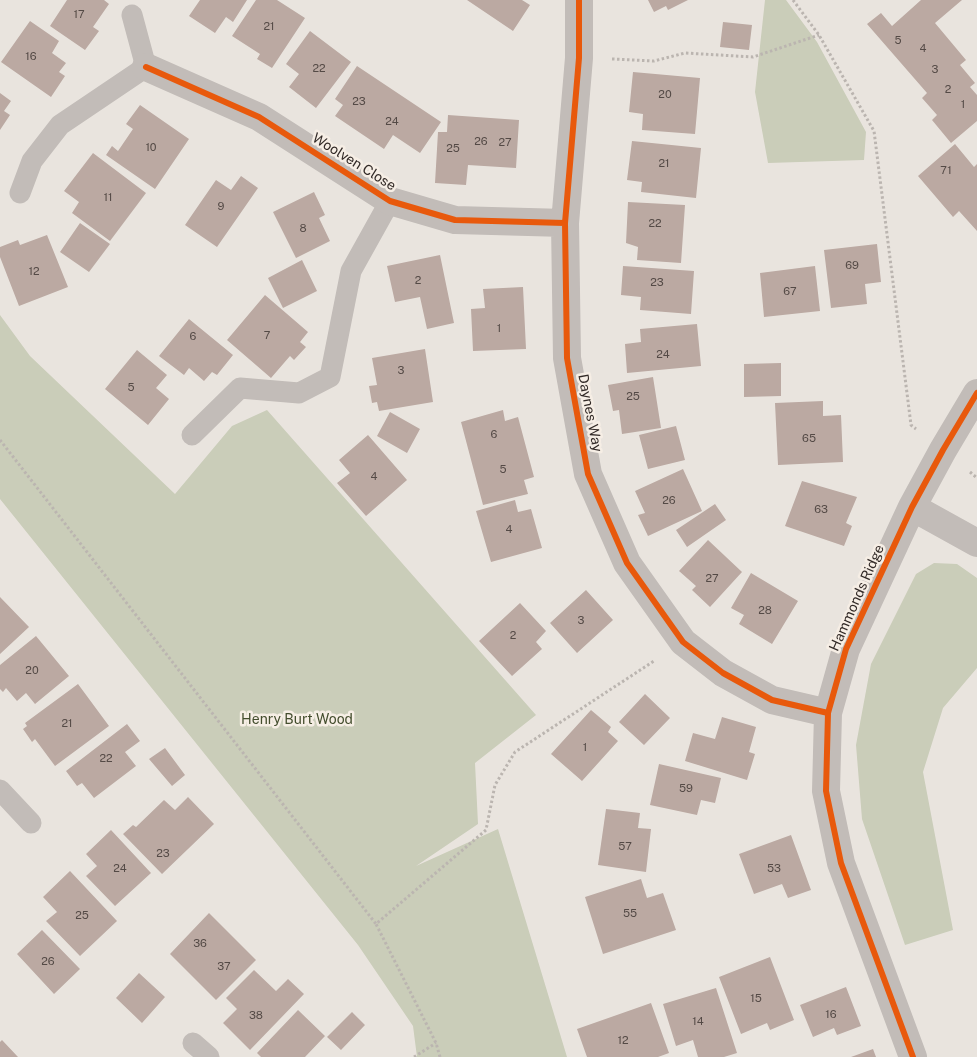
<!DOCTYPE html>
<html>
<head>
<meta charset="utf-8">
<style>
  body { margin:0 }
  canvas { display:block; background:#e9e4de }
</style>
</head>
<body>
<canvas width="977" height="1057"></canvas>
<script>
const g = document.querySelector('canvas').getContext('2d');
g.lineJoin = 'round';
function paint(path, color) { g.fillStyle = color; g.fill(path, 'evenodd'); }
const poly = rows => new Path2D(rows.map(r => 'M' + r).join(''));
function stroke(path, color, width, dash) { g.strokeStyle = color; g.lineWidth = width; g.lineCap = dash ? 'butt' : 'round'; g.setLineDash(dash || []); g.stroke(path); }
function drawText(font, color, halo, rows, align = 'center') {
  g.font = font + ' "Public Sans",sans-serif'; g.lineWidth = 5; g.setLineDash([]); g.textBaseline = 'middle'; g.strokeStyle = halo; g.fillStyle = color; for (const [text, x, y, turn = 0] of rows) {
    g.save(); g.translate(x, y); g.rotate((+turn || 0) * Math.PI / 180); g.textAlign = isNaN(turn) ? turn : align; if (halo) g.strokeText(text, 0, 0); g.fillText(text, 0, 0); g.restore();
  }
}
paint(poly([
  [765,0,786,0,817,42,866,132,864,160,768,163,755,92],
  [0,315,30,356,175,494,232,426,267,410,536,715,475,763,478,824,416,866,498,829,567,1057,417,1057,413,1026,358,945,0,499],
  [934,563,957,564,977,578,977,668,943,708,923,772,953,930,905,945,862,819,856,745,871,664,916,574]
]), '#cacdb9');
paint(poly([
  [67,0,104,0,109,4,93,27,99,31,85,50,50,26],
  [200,0,247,0,233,22,226,17,215,33,189,16],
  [256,0,277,0,305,18,272,68,257,59,260,54,232,36],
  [467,0,522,0,530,5,513,31],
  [648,0,688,0,668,10,666,6,654,12],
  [921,0,962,0,935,23,966,60,960,65,975,83,970,87,977,95,977,121,951,143,932,120,937,115,922,98,927,93,867,24,881,13,892,26],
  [30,21,59,41,52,53,66,63,59,72,65,76,51,97,1,62],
  [723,22,752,25,749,50,720,47],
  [310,31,351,62,316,108,289,87,299,74,286,64],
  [357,66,441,122,420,153,393,135,384,149,335,116,343,105,335,99],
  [633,72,700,78,695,134,642,130,643,114,629,112],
  [0,93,11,101,4,111,10,115,0,130],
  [140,105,189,139,155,189,106,155,112,146,118,151,133,129,126,124],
  [448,115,519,120,516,168,468,165,466,185,435,183,438,132,447,132],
  [632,141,701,148,696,198,641,192,642,182,627,180],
  [955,144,974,167,977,164,977,231,959,211,953,217,918,176],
  [93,153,146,193,110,241,72,213,79,202,64,191],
  [241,176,258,188,217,247,185,225,216,180,231,190],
  [314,192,325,215,319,218,330,241,296,258,273,212],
  [628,202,685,205,681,263,637,260,638,247,626,243],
  [80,223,110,244,89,272,60,252],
  [47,235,68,287,19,306,0,257,0,247,18,240,20,245],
  [877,244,881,282,865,284,867,304,831,308,824,250],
  [440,255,454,323,427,329,420,297,395,302,387,266],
  [302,260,317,291,283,308,268,278],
  [623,266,694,271,691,314,640,310,641,297,621,295],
  [815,266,820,311,764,317,760,273],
  [523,287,526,349,473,351,471,309,485,308,483,289],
  [265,295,308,332,300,342,306,347,294,360,290,356,271,378,227,340],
  [189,319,233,355,217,375,212,372,204,381,189,368,184,375,159,356],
  [697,324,701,366,627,373,625,344,641,342,640,329],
  [425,349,433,402,379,411,377,402,372,403,369,386,377,385,372,358],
  [137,350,167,375,156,388,169,399,148,425,105,389],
  [781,363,781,396,744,397,744,364],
  [653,377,661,428,622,434,619,410,613,411,608,385],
  [823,401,823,416,841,415,843,462,778,465,775,403],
  [503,410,505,421,518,417,534,477,524,480,528,494,483,505,461,422],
  [390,412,420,429,407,453,377,436],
  [676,426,685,460,648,469,639,435],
  [368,435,407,480,366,516,337,483,350,473,339,460],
  [683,469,702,511,648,536,638,515,645,513,635,491],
  [802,481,857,497,846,523,852,526,844,546,785,526],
  [515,500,518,512,531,509,542,548,491,562,476,511],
  [715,504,726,520,687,547,676,530],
  [708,540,742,572,710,607,692,590,696,586,679,571],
  [751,573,798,601,772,644,739,624,744,615,731,608],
  [586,590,613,620,577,653,550,623],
  [0,597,29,627,0,654],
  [520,603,546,631,536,642,542,649,512,676,479,641],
  [36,636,69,676,35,704,26,693,17,701,6,688,3,692,0,689,0,665],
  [78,684,109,726,55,766,35,739,32,742,23,729,27,726,25,723],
  [645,694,670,718,644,745,619,722],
  [591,710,611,727,608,732,618,741,582,781,551,754],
  [722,717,756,727,749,752,755,754,747,780,685,761,693,733,715,739],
  [127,724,140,741,125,752,136,766,94,798,82,783,77,786,66,771],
  [165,748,185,775,172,786,149,759],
  [659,764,721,778,715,803,701,800,697,815,650,805],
  [188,797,214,824,162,874,123,834,133,825,136,827,164,800,175,810],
  [606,809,640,813,638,828,651,829,646,872,598,865],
  [111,830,151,873,115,906,86,876,97,866,86,854],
  [791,835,811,890,788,898,782,884,754,894,739,854],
  [70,871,117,921,80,956,46,921,57,912,43,897],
  [641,879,647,898,663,893,676,930,603,954,585,897],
  [209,913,256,960,216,1000,170,954],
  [42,930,80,969,54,994,17,954],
  [770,957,794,1020,770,1030,767,1023,741,1034,719,977],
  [254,970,276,991,288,979,304,994,250,1050,223,1023,237,1009,226,998],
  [139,973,165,997,142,1023,116,998],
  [846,987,861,1026,837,1035,834,1028,813,1037,800,1005],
  [716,988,737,1053,724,1057,698,1057,693,1040,676,1046,663,1004],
  [651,1003,669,1053,658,1057,587,1057,577,1029],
  [298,1010,325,1036,305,1057,261,1057,257,1053],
  [352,1012,365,1025,341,1050,327,1037],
  [2,1040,18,1057,0,1057,0,1042],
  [873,1049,876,1057,851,1057]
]), '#bba9a2');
stroke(poly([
  [793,0,819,35,874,131,911,425,916,429],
  [612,59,654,61,685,53,753,57,819,35],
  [0,440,376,924],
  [970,472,977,478],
  [414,1057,436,1043],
  [440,1057,436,1043,376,924,486,830,495,785,515,752,654,661]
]), '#bbb5b0', 3, [2.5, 2.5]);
stroke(poly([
  [20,193,32,161,60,125,146,67,132,15],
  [192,435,240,388,299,393,330,377,351,271,390,201],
  [0,790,31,823],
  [193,1043,209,1057]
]), '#c2bcb8', 21);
stroke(poly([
  [579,0,579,58,565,223,567,358,588,474,627,563,683,642,723,673,772,700,828,713],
  [146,67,259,117,390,201,455,220,565,223],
  [912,507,977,543],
  [913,1057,841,863,826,791,828,713,846,649,912,507,943,450,977,393]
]), '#c2bcb8', 28);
stroke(poly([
  [579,0,579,58,565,223,567,358,588,474,627,563,683,642,723,673,772,700,828,713],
  [146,67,259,117,390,201,455,220,565,223],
  [913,1057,841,863,826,791,828,713,846,649,912,507,943,450,977,393]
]), '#e8590c', 6);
drawText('11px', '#544a46', null, [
  ["17",79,15],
  ["21",269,27],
  ["5",898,41],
  ["4",923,49],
  ["16",31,57],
  ["22",319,69],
  ["3",935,70],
  ["2",948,90],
  ["20",665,95],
  ["23",359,102],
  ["1",963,105],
  ["24",392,122],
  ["26",481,142],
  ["27",505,143],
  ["10",151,148],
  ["25",453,149],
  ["21",664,164],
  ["71",946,171],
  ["11",108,198],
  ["9",221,207],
  ["22",655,224],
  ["8",303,229],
  ["69",852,266],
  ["12",34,272],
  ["2",418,281],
  ["23",657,283],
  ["67",790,292],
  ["1",499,329],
  ["7",267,336],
  ["6",193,337],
  ["24",663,355],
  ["3",401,371],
  ["5",131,388],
  ["25",633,397],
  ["6",494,435],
  ["65",809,439],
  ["5",503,470],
  ["4",374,477],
  ["26",669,501],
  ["63",821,510],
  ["4",509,530],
  ["27",712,579],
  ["28",765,611],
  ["3",581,621],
  ["2",513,636],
  ["20",32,671],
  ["21",67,724],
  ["1",585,748],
  ["22",106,759],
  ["59",686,789],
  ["57",625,847],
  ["23",163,854],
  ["24",120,869],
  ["53",774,869],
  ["55",630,914],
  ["25",82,916],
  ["36",200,944],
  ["26",48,962],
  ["37",224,967],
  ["15",756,999],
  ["16",831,1015],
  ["38",256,1016],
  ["14",698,1022],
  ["12",623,1041]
]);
drawText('14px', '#322a27', '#f6eee5', [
  ["Woolven Close",354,162,32],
  ["Daynes Way",590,413,79],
  ["Hammonds Ridge",857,598,-66]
]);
drawText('14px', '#434d2d', '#f6eee5', [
  ["Henry Burt Wood",297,720]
]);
</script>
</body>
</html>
